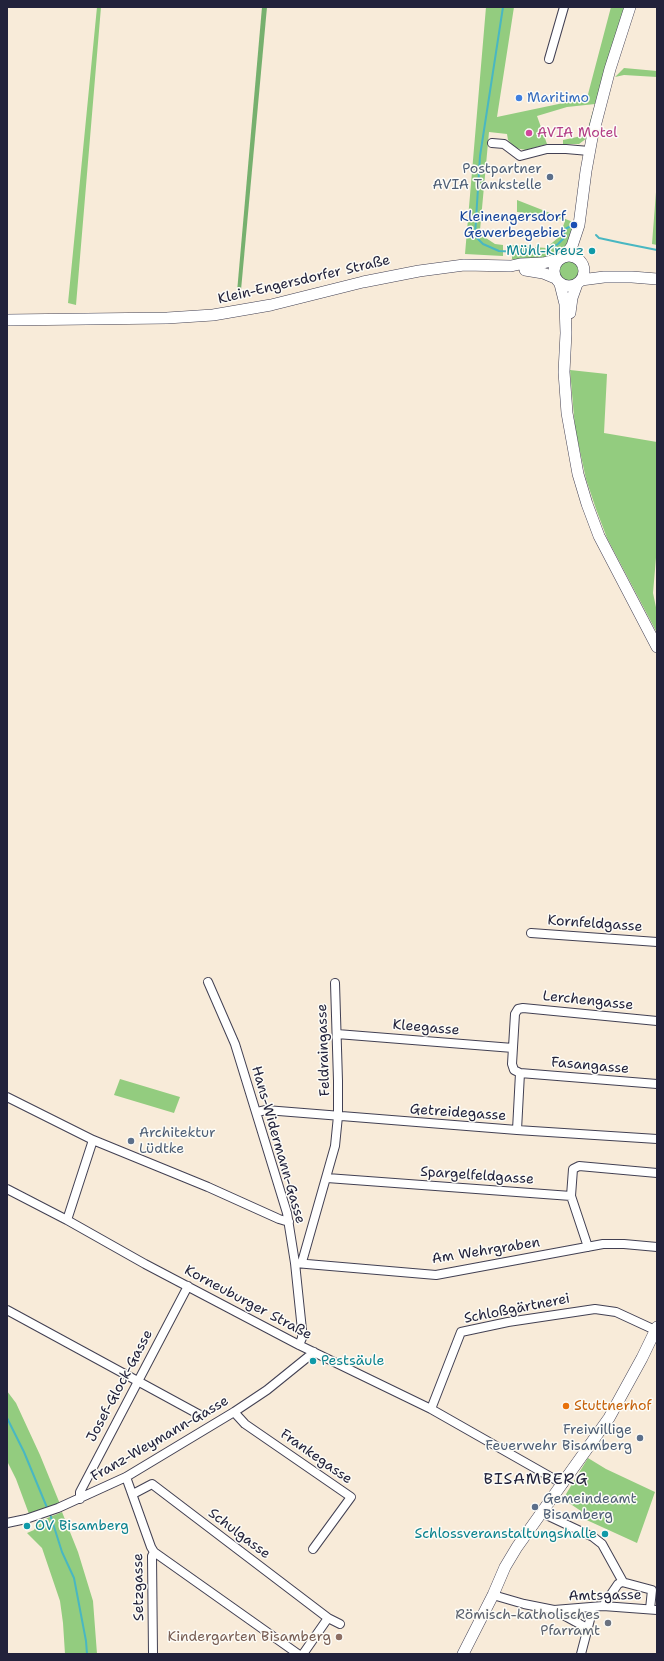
<!DOCTYPE html>
<html>
<head>
<meta charset="utf-8">
<style>
  body { margin:0 }
  #map { position:relative; width:664px; height:1661px; overflow:hidden; background:#f8ebd9; font-family:"Shantell Sans",sans-serif }
  canvas { display:block }
  .frame { position:absolute; inset:0; border:8px solid #22223b; pointer-events:none }
</style>
</head>
<body>
<div id="map">
<canvas width="664" height="1661"></canvas>
<div class="frame"></div>
</div>
<script>
const g = document.querySelector('canvas').getContext('2d');
g.lineJoin = 'round';
function paint(path, color) { g.fillStyle = color; g.fill(path, 'evenodd'); }
const poly = rows => new Path2D(rows.map(r => 'M' + r).join(''));
function stroke(path, color, width, dash) { g.strokeStyle = color; g.lineWidth = width; g.lineCap = dash ? 'butt' : 'round'; g.setLineDash(dash || []); g.stroke(path); }
function drawText(font, color, halo, rows, align = 'center') {
  g.font = font + ' "Shantell Sans",sans-serif'; g.lineWidth = 3; g.setLineDash([]); g.textBaseline = 'middle'; g.strokeStyle = halo; g.fillStyle = color; for (const [text, x, y, turn = 0] of rows) {
    g.save(); g.translate(x, y); g.rotate((+turn || 0) * Math.PI / 180); g.textAlign = isNaN(turn) ? turn : align; if (halo) g.strokeText(text, 0, 0); g.fillText(text, 0, 0); g.restore();
  }
}
paint(poly([
  [97,7,101,7,76,305,68,303],
  [486,7,514,7,497,117,587,98,611,7,627,7,587,138,579,144,563,144,563,140,586,135,595,104,567,107,537,116,547,144,526,150,515,148,508,140,507,134,489,132,480,230,486,238,495,244,503,245,503,256,465,254],
  [624,68,657,71,657,77,624,75,615,77],
  [657,179,657,245,652,244],
  [517,200,573,222,574,233,571,242,558,256,516,261,512,259,512,245,546,248,559,237,565,221,553,216,517,212],
  '557 271a12 12 0 1 1 24 0a12 12 0 1 1-24 0Z',
  [570,370,607,374,604,433,657,442,657,546,653,593,657,612,657,633,607,538,596,509,586,479,575,428],
  [120,1079,180,1097,174,1113,114,1095],
  [7,1391,16,1403,40,1455,60,1504,29,1514,16,1479,7,1461],
  [588,1458,606,1469,655,1492,637,1543,580,1517,581,1511,563,1499],
  [62,1512,78,1552,93,1601,97,1654,65,1654,63,1623,60,1601,42,1548,27,1533,34,1530,40,1521]
]), '#93cc7f');
paint(poly([
  [262,7,267,7,241,290,237,292]
]), '#76b06e');
stroke(poly([
  [503,7,480,156,475,236,483,244,499,251,540,253,550,249,558,244,563,239,565,229,571,226],
  [596,235,599,238,622,243,657,250],
  [7,1418,24,1452,48,1510],
  [50,1514,62,1552,74,1578,86,1641,87,1654]
]), '#49b7c2', 2);
const minor = poly([
  [549,59,564,7],
  [492,143,504,144,520,156,547,149,566,149,589,151],
  [531,933,657,942],
  [208,982,235,1044,287,1213,295,1263,302,1330,302,1338,299,1345],
  [337,1034,513,1048],
  [520,1073,657,1084],
  [7,1097,93,1140,208,1187,279,1219,289,1222],
  [257,1112,266,1110,517,1130,657,1139],
  [517,1130,520,1073,514,1070,512,1064,515,1014,518,1009,523,1008,657,1021],
  [327,1178,571,1196],
  [7,1189,67,1220,145,1264,299,1345,431,1409,563,1484],
  [67,1220,93,1140],
  [588,1247,571,1196,573,1169,579,1166,657,1173],
  [302,1262,335,1146,338,1116,338,1081,335,983],
  [295,1263,436,1275,603,1244,624,1244,657,1247],
  [7,1310,200,1415],
  [431,1409,461,1332,508,1322,595,1309,616,1312,655,1330],
  [234,1412,245,1424,351,1497,313,1549],
  [126,1477,151,1547,154,1552,298,1654],
  [133,1494,152,1484,328,1618,303,1654],
  [80,1499,80,1492,188,1286],
  [542,1513,593,1537,602,1544,623,1582],
  [7,1523,26,1519,58,1508,126,1477,234,1412,267,1390,314,1352],
  [493,1595,524,1604,554,1610,603,1606,657,1610],
  [603,1606,618,1584,622,1582,652,1590,650,1609],
  [556,1611,587,1628],
  [328,1618,340,1624],
  [153,1654,152,1556,154,1552],
  [581,1654,593,1608]
]);
const major = poly([
  '554 271a15 15 0 1 1 30 0a15 15 0 1 1-30 0Z',
  [564,257,572,246,579,225,586,171,592,138,610,69,630,7],
  [525,270,543,273,555,278],
  [581,280,604,277,632,277,657,279],
  [560,284,565,304,566,333,564,372,567,413,578,474,587,504,599,536,657,647],
  [570,313,572,298,577,284],
  [7,320,167,318,213,315,271,305,363,282,419,271,464,265,511,266,520,264,543,263,560,259],
  [463,1654,493,1595,505,1567,517,1547,609,1418,642,1358,657,1327]
]);
stroke(minor, '#424053', 10);
stroke(major, '#424053', 12);
stroke(minor, '#fff', 8);
stroke(major, '#fff', 11);
for (const [x, y, r, color] of [
  [519,98,4,"#3f7fe0"],
  [529,133,4,"#d1479c"],
  [550,177,4,"#5c6f8a"],
  [574,225,4,"#1a4fb4"],
  [592,251,4,"#0f9aa8"],
  [131,1141,4,"#5c6f8a"],
  [313,1361,4,"#0f9aa8"],
  [566,1406,4,"#e8710a"],
  [640,1438,4,"#5c6f8a"],
  [535,1507,4,"#5c6f8a"],
  [27,1526,4,"#0f9aa8"],
  [605,1534,4,"#0f9aa8"],
  [608,1623,4,"#6b7280"],
  [339,1637,4,"#8d6e63"]
]) { const dot = new Path2D(); dot.arc(x, y, r, 0, 2 * Math.PI); g.fillStyle = color; g.fill(dot); stroke(dot, '#fdfcf7', 1.5); }
drawText('14px', '#366cbe', '#fdfcf7', [
  ["Maritimo",527,98]
], 'left');
drawText('14px', '#b23c85', '#fdfcf7', [
  ["AVIA Motel",537,133]
], 'left');
drawText('14px', '#4e5e75', '#fdfcf7', [
  ["Postpartner",542,169],
  ["AVIA Tankstelle",542,185],
  ["Architektur",139,1133,"left"],
  ["Lüdtke",139,1149,"left"],
  ["Freiwillige",632,1430],
  ["Feuerwehr Bisamberg",632,1446],
  ["Gemeindeamt",543,1499,"left"],
  ["Bisamberg",543,1515,"left"]
], 'right');
drawText('14px', '#164399', '#fdfcf7', [
  ["Kleinengersdorf",566,217],
  ["Gewerbegebiet",566,233]
], 'right');
drawText('14px', '#0d838f', '#fdfcf7', [
  ["Mühl-Kreuz",584,251],
  ["Pestsäule",321,1361,"left"],
  ["OV Bisamberg",35,1526,"left"],
  ["Schlossveranstaltungshalle",597,1534]
], 'right');
drawText('14px', '#22223b', '#fdfcf7', [
  ["Klein-Engersdorfer Straße",304,280,-13],
  ["Kornfeldgasse",595,924,4],
  ["Lerchengasse",588,1001,6],
  ["Kleegasse",426,1028,5],
  ["Feldraingasse",324,1050,-92],
  ["Fasangasse",590,1066,5],
  ["Getreidegasse",458,1113,4],
  ["Hans-Widermann-Gasse",278,1145,74],
  ["Spargelfeldgasse",477,1176,4],
  ["Am Wehrgraben",486,1251,-9],
  ["Korneuburger Straße",248,1303,28],
  ["Schloßgärtnerei",517,1309,-11],
  ["Josef-Glock-Gasse",120,1386,-62],
  ["Franz-Weymann-Gasse",160,1439,-30],
  ["Frankegasse",316,1457,35],
  ["Schulgasse",239,1534,37],
  ["Setzgasse",139,1587,-91],
  ["Amtsgasse",605,1596,-1]
]);
drawText('14px', '#c56008', '#fdfcf7', [
  ["Stuttnerhof",574,1406]
], 'left');
drawText('14px', '#5b616d', '#fdfcf7', [
  ["Römisch-katholisches",600,1615],
  ["Pfarramt",600,1631]
], 'right');
drawText('14px', '#785e54', '#fdfcf7', [
  ["Kindergarten Bisamberg",331,1637]
], 'right');
g.letterSpacing = '1px';
drawText('16px', '#22223b', '#fdfcf7', [
  ["BISAMBERG",536,1480]
]);
g.letterSpacing = '0px';
</script>
</body>
</html>
